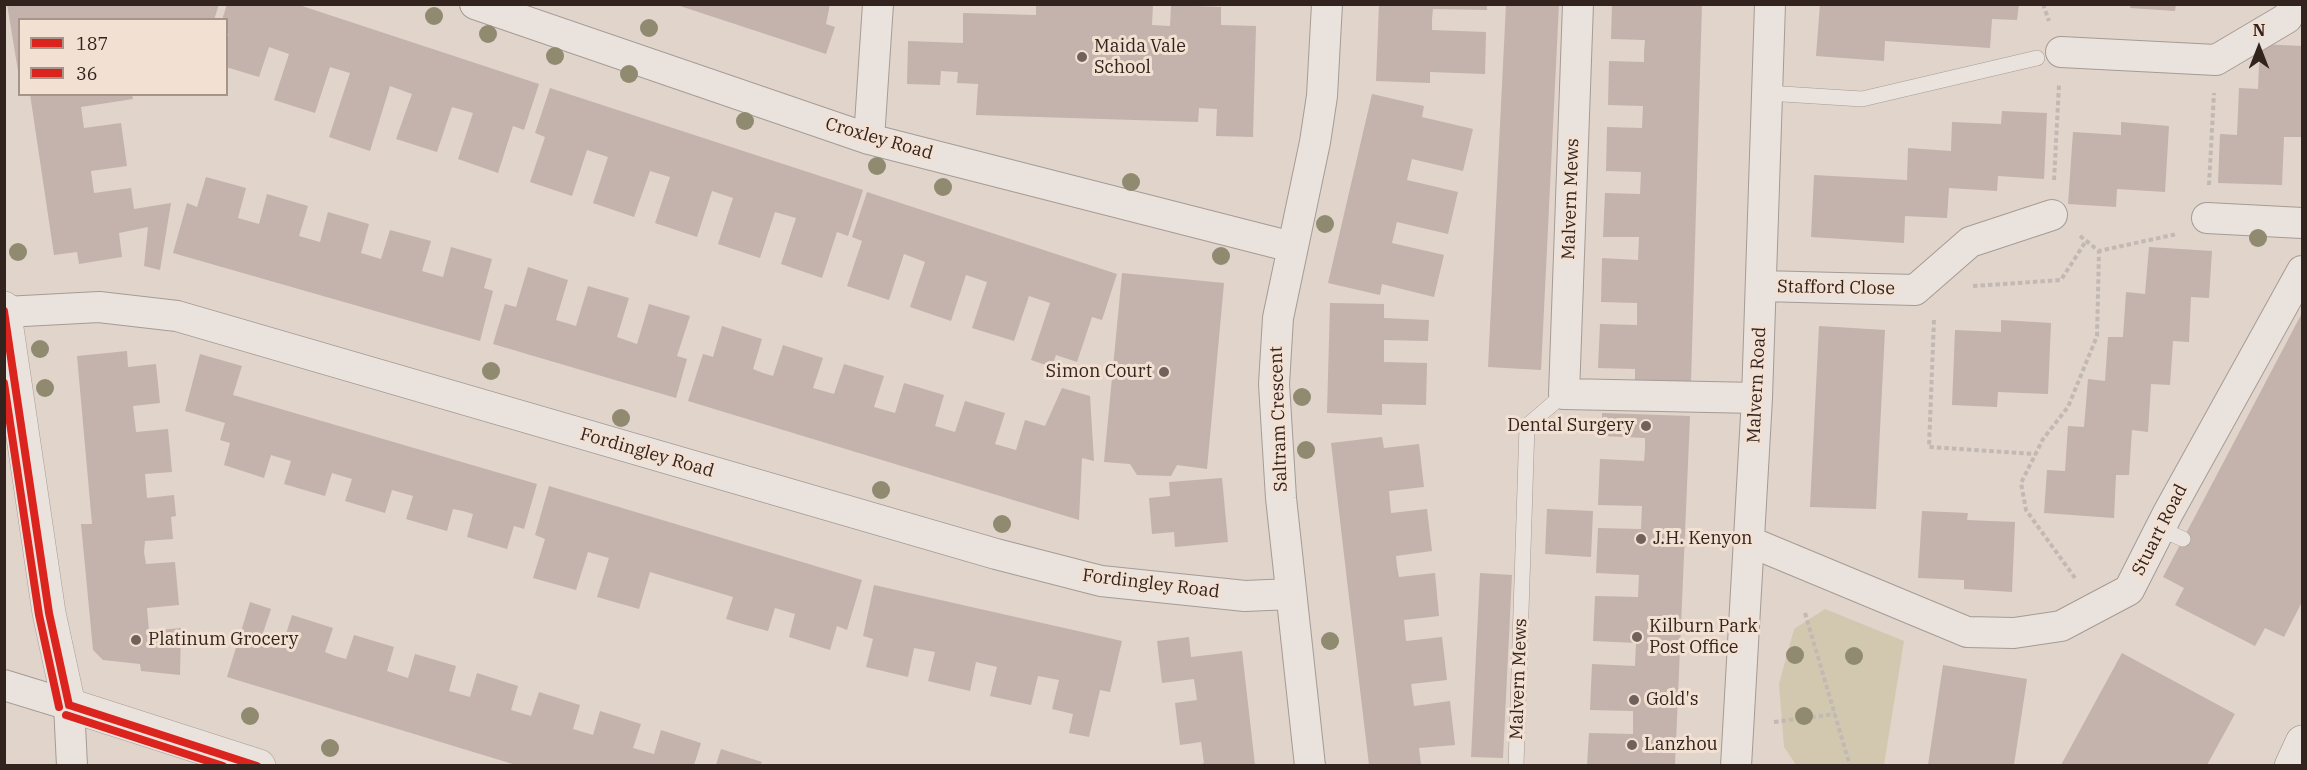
<!DOCTYPE html>
<html>
<head>
<meta charset="utf-8">
<style>
  body { margin:0 }
  #map { position:relative; width:2307px; height:770px; overflow:hidden; background:#e1d4cb; font-family:"IBM Plex Serif",serif }
  canvas { display:block }
  .frame { position:absolute; inset:0; border:6px solid #33231e; pointer-events:none }
  .legend { position:absolute; left:18px; top:18px; width:210px; height:78px; box-sizing:border-box; background:#f2e0d2; border:2px solid #a6948a; margin:0; padding:8px 10px; list-style:none; font-size:18px; color:#33231e }
  .legend li { display:flex; align-items:center; gap:12px; height:30px }
  .legend b { width:30px; border:2px solid #a6948a }
  .north { position:absolute; left:2229px; top:18px; width:60px; height:60px; -webkit-text-stroke:4px #f2e0d2; paint-order:stroke; rotate:0deg; font-size:16px; font-weight:700; line-height:24px; text-align:center; color:#33231e }
  .north::after { content:''; display:block; margin:auto; width:21px; height:27px; background:#33231e; clip-path:polygon(50% 0,100% 100%,50% 72%,0 100%) }
</style>
</head>
<body>
<div id="map">
<canvas width="2307" height="770"></canvas>
<div class="frame"></div>
<ul class="legend">
<li><b style="height:8px;background:#dc241f"></b>187</li>
<li><b style="height:8px;background:#dc241f"></b>36</li>
</ul>
<div class="north">N</div>
</div>
<script>
const g = document.querySelector('canvas').getContext('2d');
g.lineJoin = 'round';
function paint(path, color) { g.fillStyle = color; g.fill(path, 'evenodd'); }
const poly = rows => new Path2D(rows.map(r => 'M' + r).join(''));
function stroke(path, color, width, dash) { g.strokeStyle = color; g.lineWidth = width; g.lineCap = dash ? 'butt' : 'round'; g.setLineDash(dash || []); g.stroke(path); }
function drawText(font, color, halo, rows, align = 'center') {
  g.font = font + ' "IBM Plex Serif",serif'; g.lineWidth = 6; g.setLineDash([]); g.textBaseline = 'middle'; g.strokeStyle = halo; g.fillStyle = color; for (const [text, x, y, turn = 0] of rows) {
    g.save(); g.translate(x, y); g.rotate((+turn || 0) * Math.PI / 180); g.textAlign = isNaN(turn) ? turn : align; if (halo) g.strokeText(text, 0, 0); g.fillText(text, 0, 0); g.restore();
  }
}
paint(poly([
  [1825,609,1904,641,1884,765,1796,765,1784,747,1779,684,1794,629]
]), '#d2c8af');
paint(poly([
  [7,4,219,4,214,20,20,20,18,71],
  [227,4,296,4,539,84,524,130,513,126,498,173,458,159,473,113,452,107,437,152,396,139,412,94,390,86,370,151,329,137,350,73,330,67,315,113,274,100,289,54,269,47,259,77,226,67,226,40,229,34,226,34,226,20,222,20],
  [674,4,830,4,826,24,835,27,826,54],
  [1036,4,1153,4,1152,25,1170,26,1171,5,1221,7,1221,25,1256,26,1253,137,1216,136,1217,109,1199,108,1198,122,976,115,978,84,957,83,958,72,941,71,940,85,907,84,908,41,963,43,963,13,1036,15],
  [1379,4,1487,4,1487,10,1433,9,1432,19,1432,30,1486,32,1485,74,1430,72,1430,83,1376,81],
  [1506,4,1559,4,1541,370,1488,367],
  [1612,4,1702,4,1691,382,1635,380,1635,369,1598,368,1600,324,1637,325,1637,303,1601,302,1602,258,1638,260,1639,237,1603,237,1605,193,1640,194,1641,172,1606,171,1607,127,1642,128,1643,106,1608,105,1609,61,1644,62,1644,52,1645,40,1611,39],
  [1820,4,2019,4,2017,20,1992,19,1990,48,1885,41,1884,61,1816,56],
  [2131,4,2176,4,2175,11,2130,8],
  [2260,44,2302,46,2301,137,2284,137,2282,185,2218,183,2220,134,2237,135,2239,88,2258,89],
  [550,88,863,190,848,236,837,232,822,278,781,264,796,218,775,212,760,258,718,244,733,198,712,191,697,237,655,223,670,177,650,171,634,217,593,203,608,157,587,150,572,196,530,182,545,137,535,133],
  [30,94,132,94,133,99,81,107,84,128,121,123,127,166,91,171,94,193,131,188,134,209,171,203,160,270,144,266,148,227,119,233,122,257,79,264,77,252,54,255],
  [1372,94,1424,106,1422,117,1473,129,1463,171,1412,159,1407,180,1458,192,1448,234,1397,222,1392,243,1444,255,1434,297,1382,284,1380,295,1328,283],
  [2002,111,2047,113,2044,179,1998,176,1997,191,1949,188,1947,218,1905,216,1904,243,1811,237,1814,175,1907,180,1908,148,1951,151,1952,122,2001,124],
  [2121,122,2169,126,2165,192,2117,189,2116,207,2068,204,2073,132,2121,135],
  [206,177,246,188,238,218,259,224,267,194,308,206,299,236,320,242,328,212,369,224,361,253,381,259,390,230,431,241,422,271,432,274,443,277,451,247,492,259,484,288,493,291,480,341,173,253,187,203,197,207],
  [867,192,1117,274,1102,320,1092,317,1077,362,1056,355,1052,367,1031,360,1050,303,1029,296,1014,341,972,328,987,282,966,275,951,321,910,307,925,262,904,254,889,300,847,286,862,241,852,237],
  [2149,247,2212,251,2209,298,2191,297,2189,342,2173,341,2170,385,2151,384,2148,432,2132,430,2129,475,2116,475,2114,518,2044,513,2047,470,2065,471,2068,426,2084,427,2088,379,2105,381,2108,337,2123,337,2126,292,2145,294],
  [528,267,568,280,556,320,576,326,588,286,629,298,617,337,637,344,649,304,690,316,677,356,687,359,676,398,493,344,505,304,516,307],
  [1122,273,1224,283,1207,469,1177,465,1171,476,1137,475,1130,464,1104,462],
  [1330,303,1384,304,1384,318,1429,320,1428,341,1384,340,1384,362,1427,363,1426,405,1382,404,1382,415,1327,413],
  [2302,313,2302,602,2284,637,2265,628,2255,646,2175,605,2184,588,2163,577],
  [2001,320,2051,323,2048,394,1998,392,1997,407,1952,405,1955,330,2001,332],
  [722,326,762,339,753,369,763,373,773,376,783,345,823,358,813,388,834,394,844,364,884,376,874,407,895,413,904,383,944,395,935,426,955,432,965,401,1005,413,995,444,1016,450,1025,420,1045,426,1062,388,1090,396,1094,461,1082,458,1079,520,688,401,703,354,713,357],
  [1819,326,1885,330,1876,509,1810,507],
  [127,351,128,367,156,364,160,403,133,406,136,432,168,429,172,472,145,474,147,498,174,495,176,516,171,517,173,539,145,541,144,552,146,564,175,562,179,605,147,608,149,631,181,628,180,675,141,671,140,664,103,660,93,650,81,524,92,524,77,356],
  [200,354,242,366,233,395,537,484,524,529,514,526,507,549,467,537,473,514,463,511,453,509,447,531,406,519,413,496,392,490,385,513,345,501,352,479,332,473,325,496,284,484,291,461,271,455,264,478,224,465,230,443,220,440,225,423,185,411],
  [1602,413,1690,416,1675,765,1587,765,1589,733,1633,734,1633,711,1590,710,1592,664,1635,666,1636,643,1593,641,1595,596,1638,597,1639,575,1596,573,1598,528,1641,529,1642,506,1598,505,1600,459,1644,461,1645,449,1645,438,1602,436],
  [1382,437,1384,448,1419,444,1424,487,1389,491,1391,513,1427,509,1432,551,1396,556,1397,566,1399,577,1435,573,1439,616,1404,620,1406,641,1442,637,1447,680,1411,684,1414,706,1450,701,1455,745,1419,748,1421,765,1369,765,1346,572,1331,443],
  [1222,478,1228,542,1175,547,1174,532,1152,534,1149,498,1170,496,1169,482],
  [549,486,862,580,847,630,837,626,830,650,789,637,795,614,775,608,768,631,746,625,726,619,733,597,650,572,639,609,597,597,609,558,588,552,576,590,533,578,545,539,535,535],
  [1547,509,1593,511,1591,557,1545,554],
  [1922,511,1968,513,1967,520,2015,522,2012,592,1964,589,1964,580,1918,578],
  [1480,573,1512,575,1503,758,1471,757],
  [874,585,1122,641,1110,692,1100,690,1089,737,1069,733,1073,714,1052,709,1059,680,1038,676,1031,705,990,696,997,667,976,662,970,691,928,681,935,652,914,648,908,677,866,667,873,639,863,636],
  [250,602,271,609,263,633,284,640,292,615,333,628,325,652,335,656,346,659,354,635,394,647,387,671,408,678,415,654,456,666,449,691,470,697,477,673,518,686,511,710,531,716,539,692,580,705,573,729,593,735,600,711,641,724,633,748,654,754,661,730,701,743,694,765,516,765,227,677],
  [1189,637,1191,657,1242,651,1255,765,1199,765,1204,763,1201,742,1180,745,1175,703,1197,700,1194,679,1162,683,1157,641],
  [2122,653,2235,714,2207,765,2061,765],
  [1943,665,2027,679,2014,765,1928,765],
  [721,749,762,762,760,765,716,765]
]), '#c4b2ac');
const service = poly([
  [1767,93,1862,99,2037,58],
  [2160,529,2183,539],
  [1516,766,1527,426,1564,394]
]);
const minor = poly([
  [475,4,869,139,1292,247],
  [1578,4,1564,394,1757,398],
  [2061,52,2216,60,2287,18,2295,4],
  [869,139,878,4],
  [2207,218,2302,223],
  [1761,286,1915,290,1970,242,2052,215],
  [5,312,99,307,177,316,996,554,1101,581,1245,596,1291,594],
  [1748,541,1967,632,2014,633,2061,626,2129,590,2168,513,2302,271],
  [4,685,69,705,72,766],
  [1310,766,1281,498,1274,384,1278,318,1315,142,1322,96,1327,4],
  [1736,766,1757,398,1770,4]
]);
const tertiary = poly([
  [4,308,49,613,69,705,259,766]
]);
const secondary = poly([
  [2291,766,2302,742]
]);
stroke(service, '#a69b95', 16);
stroke(minor, '#a69b95', 32);
stroke(tertiary, '#a69b95', 34);
stroke(secondary, '#968a85', 34);
stroke(poly([
  [2043,4,2049,21],
  [2054,180,2059,85],
  [2209,185,2214,93],
  [2080,236,2099,251,2177,234],
  [1973,286,2061,280,2086,241],
  [1934,320,1929,447,2035,454],
  [2075,578,2026,510,2021,483,2043,439,2068,407,2097,336,2099,251],
  [1805,613,1850,766],
  [1774,722,1835,714]
]), '#c2b9b4', 4, [4.5, 3]);
stroke(service, '#eae2dc', 15);
stroke(minor, '#eae2dc', 30);
stroke(tertiary, '#eae2dc', 33);
stroke(secondary, '#eae2dc', 33);
stroke(poly([
  [4,311,49,613,69,705],
  [69,705,257,766]
]), '#dc241f', 8);
stroke(poly([
  [4,383,39,615,59,707],
  [66,715,223,766]
]), '#dc241f', 8);
g.fillStyle = '#908a71';
for (const [x, y] of [
  [434,16],
  [649,28],
  [488,34],
  [555,56],
  [629,74],
  [745,121],
  [877,166],
  [1131,182],
  [943,187],
  [1325,224],
  [2258,238],
  [18,252],
  [1221,256],
  [40,349],
  [491,371],
  [45,388],
  [1302,397],
  [621,418],
  [1306,450],
  [881,490],
  [1002,524],
  [1330,641],
  [1795,655],
  [1854,656],
  [250,716],
  [1804,716],
  [330,748]
]) { g.beginPath(); g.arc(x, y, 9, 0, 2 * Math.PI); g.fill(); }
for (const [x, y, r, color] of [
  [1082,57,6,"#70615b"],
  [1164,372,6,"#70615b"],
  [1646,426,6,"#70615b"],
  [1641,539,6,"#70615b"],
  [1637,637,6,"#70615b"],
  [136,640,6,"#70615b"],
  [1634,700,6,"#70615b"],
  [1632,745,6,"#70615b"]
]) { const dot = new Path2D(); dot.arc(x, y, r, 0, 2 * Math.PI); g.fillStyle = color; g.fill(dot); stroke(dot, '#f2e0d2', 2); }
drawText('18px', '#33231e', '#f2e0d2', [
  ["Maida Vale",1094,47],
  ["School",1094,68],
  ["Simon Court",1152,372,"right"],
  ["Dental Surgery",1634,426,"right"],
  ["J.H. Kenyon",1653,539],
  ["Kilburn Park",1649,627],
  ["Post Office",1649,648],
  ["Platinum Grocery",148,640],
  ["Gold's",1646,700],
  ["Lanzhou",1644,745]
], 'left');
drawText('18px', '#33231e', '#f2e0d2', [
  ["Croxley Road",879,139,16],
  ["Malvern Mews",1571,199,-88],
  ["Stafford Close",1836,288,1],
  ["Malvern Road",1757,385,-87],
  ["Saltram Crescent",1279,419,-92],
  ["Fordingley Road",647,453,16],
  ["Stuart Road",2160,530,-63],
  ["Fordingley Road",1151,584,7],
  ["Malvern Mews",1519,679,-88]
]);
</script>
</body>
</html>
